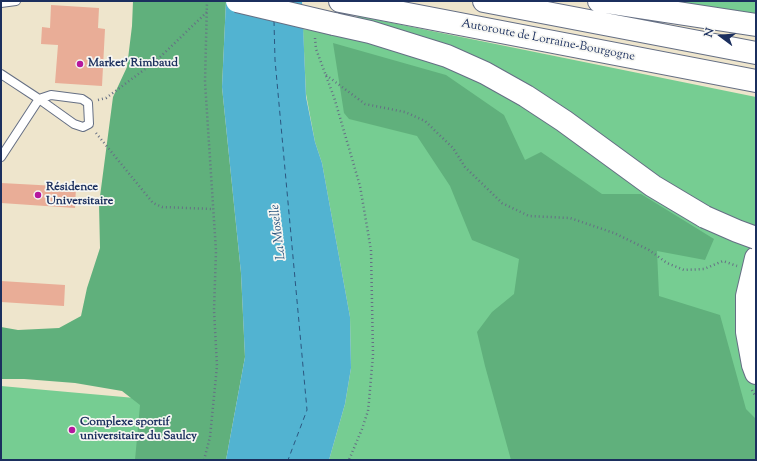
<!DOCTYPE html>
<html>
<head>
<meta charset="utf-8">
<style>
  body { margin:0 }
  #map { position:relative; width:757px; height:461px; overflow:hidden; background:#eee5cc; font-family:"Sorts Mill Goudy",serif }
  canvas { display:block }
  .frame { position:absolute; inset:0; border:2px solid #1b2f5e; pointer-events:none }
  .north { position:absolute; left:701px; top:16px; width:40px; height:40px; -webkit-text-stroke:3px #f6f6f2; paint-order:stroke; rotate:286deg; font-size:11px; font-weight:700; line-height:16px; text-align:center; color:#1b2f5e }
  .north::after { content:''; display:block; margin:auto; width:14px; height:18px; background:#1b2f5e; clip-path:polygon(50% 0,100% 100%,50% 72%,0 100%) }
</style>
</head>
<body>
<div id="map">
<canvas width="757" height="461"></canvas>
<div class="frame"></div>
<div class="north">N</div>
</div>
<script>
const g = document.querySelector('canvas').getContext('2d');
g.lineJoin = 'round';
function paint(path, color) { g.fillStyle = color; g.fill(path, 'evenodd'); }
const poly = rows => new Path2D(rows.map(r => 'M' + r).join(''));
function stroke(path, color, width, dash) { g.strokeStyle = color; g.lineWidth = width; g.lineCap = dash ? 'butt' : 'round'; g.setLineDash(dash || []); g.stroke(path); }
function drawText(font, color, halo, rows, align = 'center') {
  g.font = font + ' "Sorts Mill Goudy",serif'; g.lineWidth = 3.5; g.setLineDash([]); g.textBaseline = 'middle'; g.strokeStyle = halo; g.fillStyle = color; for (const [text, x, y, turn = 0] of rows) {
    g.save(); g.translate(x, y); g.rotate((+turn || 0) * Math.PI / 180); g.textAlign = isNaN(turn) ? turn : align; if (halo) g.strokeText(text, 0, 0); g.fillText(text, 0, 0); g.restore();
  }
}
paint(poly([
  [653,1,756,1,756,17],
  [358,16,756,97,756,460,329,460,345,404,351,368,350,317,322,163,315,142,306,94,303,29,340,35],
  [1,386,146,399,139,460,1,460]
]), '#76cd92');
paint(poly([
  [133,1,226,1,222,87,241,273,245,357,226,460,135,460,140,405,122,391,75,383,24,379,1,379,1,327,18,330,59,328,81,316,87,288,100,248,99,204,113,97,127,67,132,26],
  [333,43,446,75,504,115,525,160,541,152,602,194,641,194,714,239,705,260,657,251,659,296,720,315,746,409,756,419,756,460,511,460,485,366,477,332,492,312,514,294,519,259,472,240,450,186,417,136,349,119,344,113]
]), '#60b07c');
paint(poly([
  [226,1,302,1,306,97,315,142,322,163,350,317,351,368,345,404,329,460,226,460,245,357,241,273,222,87]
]), '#52b3d1');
stroke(poly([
  [274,21,275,60,307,410,288,460]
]), '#2c5780', 1, [5, 4]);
paint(poly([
  [51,5,99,8,98,28,105,29,102,86,55,83,58,45,41,44,42,27,50,28],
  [1,183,76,187,75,208,1,203],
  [1,281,65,285,64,306,1,302]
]), '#e9ad97');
const lane = poly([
  [1,3,16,1],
  [1,74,39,99,74,124,83,127,89,124,88,103,82,99,51,95,39,99,1,157]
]);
const highway = poly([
  [340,1,756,81],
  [484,1,756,53],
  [599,1,756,25],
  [334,24,370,32,447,56,485,73,526,96,564,121,653,186,705,217],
  [756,258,747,296,747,332,753,365,756,373]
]);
stroke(lane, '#656f84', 10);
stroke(highway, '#656f84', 24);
stroke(poly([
  [315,38,316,49,334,97,360,186,371,250,373,355,369,401,368,411,362,429,349,460],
  [326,75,365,104,405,112,425,121,453,148,465,167,502,203,529,216,570,218,614,233,649,250,667,263,684,270,704,269,723,261,737,266],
  [98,100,106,98,156,61,207,12],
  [96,133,153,203,162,207,213,209],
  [752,390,756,397],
  [204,460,210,437,217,366,214,310,216,251,205,82,207,1]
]), '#656f84', 2.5, [1, 3]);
stroke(lane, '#fff', 8);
stroke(highway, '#fff', 22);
const highwayBridge = poly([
  [237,1,334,24],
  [705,217,737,231,756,238]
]);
stroke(highwayBridge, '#656f84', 24, []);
stroke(highwayBridge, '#fff', 22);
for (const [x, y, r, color] of [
  [80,64,4,"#b5179e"],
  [38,195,4,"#b5179e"],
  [72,430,4,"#b5179e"]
]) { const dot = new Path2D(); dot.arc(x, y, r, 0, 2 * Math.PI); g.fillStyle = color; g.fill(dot); stroke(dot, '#f6f6f2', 1.5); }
drawText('12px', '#1b2f5e', '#f6f6f2', [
  ["Autoroute de Lorraine-Bourgogne",548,41,11]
]);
drawText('bold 12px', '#1b2f5e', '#f6f6f2', [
  ["Market' Rimbaud",88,64],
  ["Résidence",46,188],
  ["Universitaire",46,202],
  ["Complexe sportif",80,423],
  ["universitaire du Saulcy",80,437]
], 'left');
drawText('italic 13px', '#2c5780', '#f6f6f2', [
  ["La Moselle",279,232,-97]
]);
</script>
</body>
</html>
